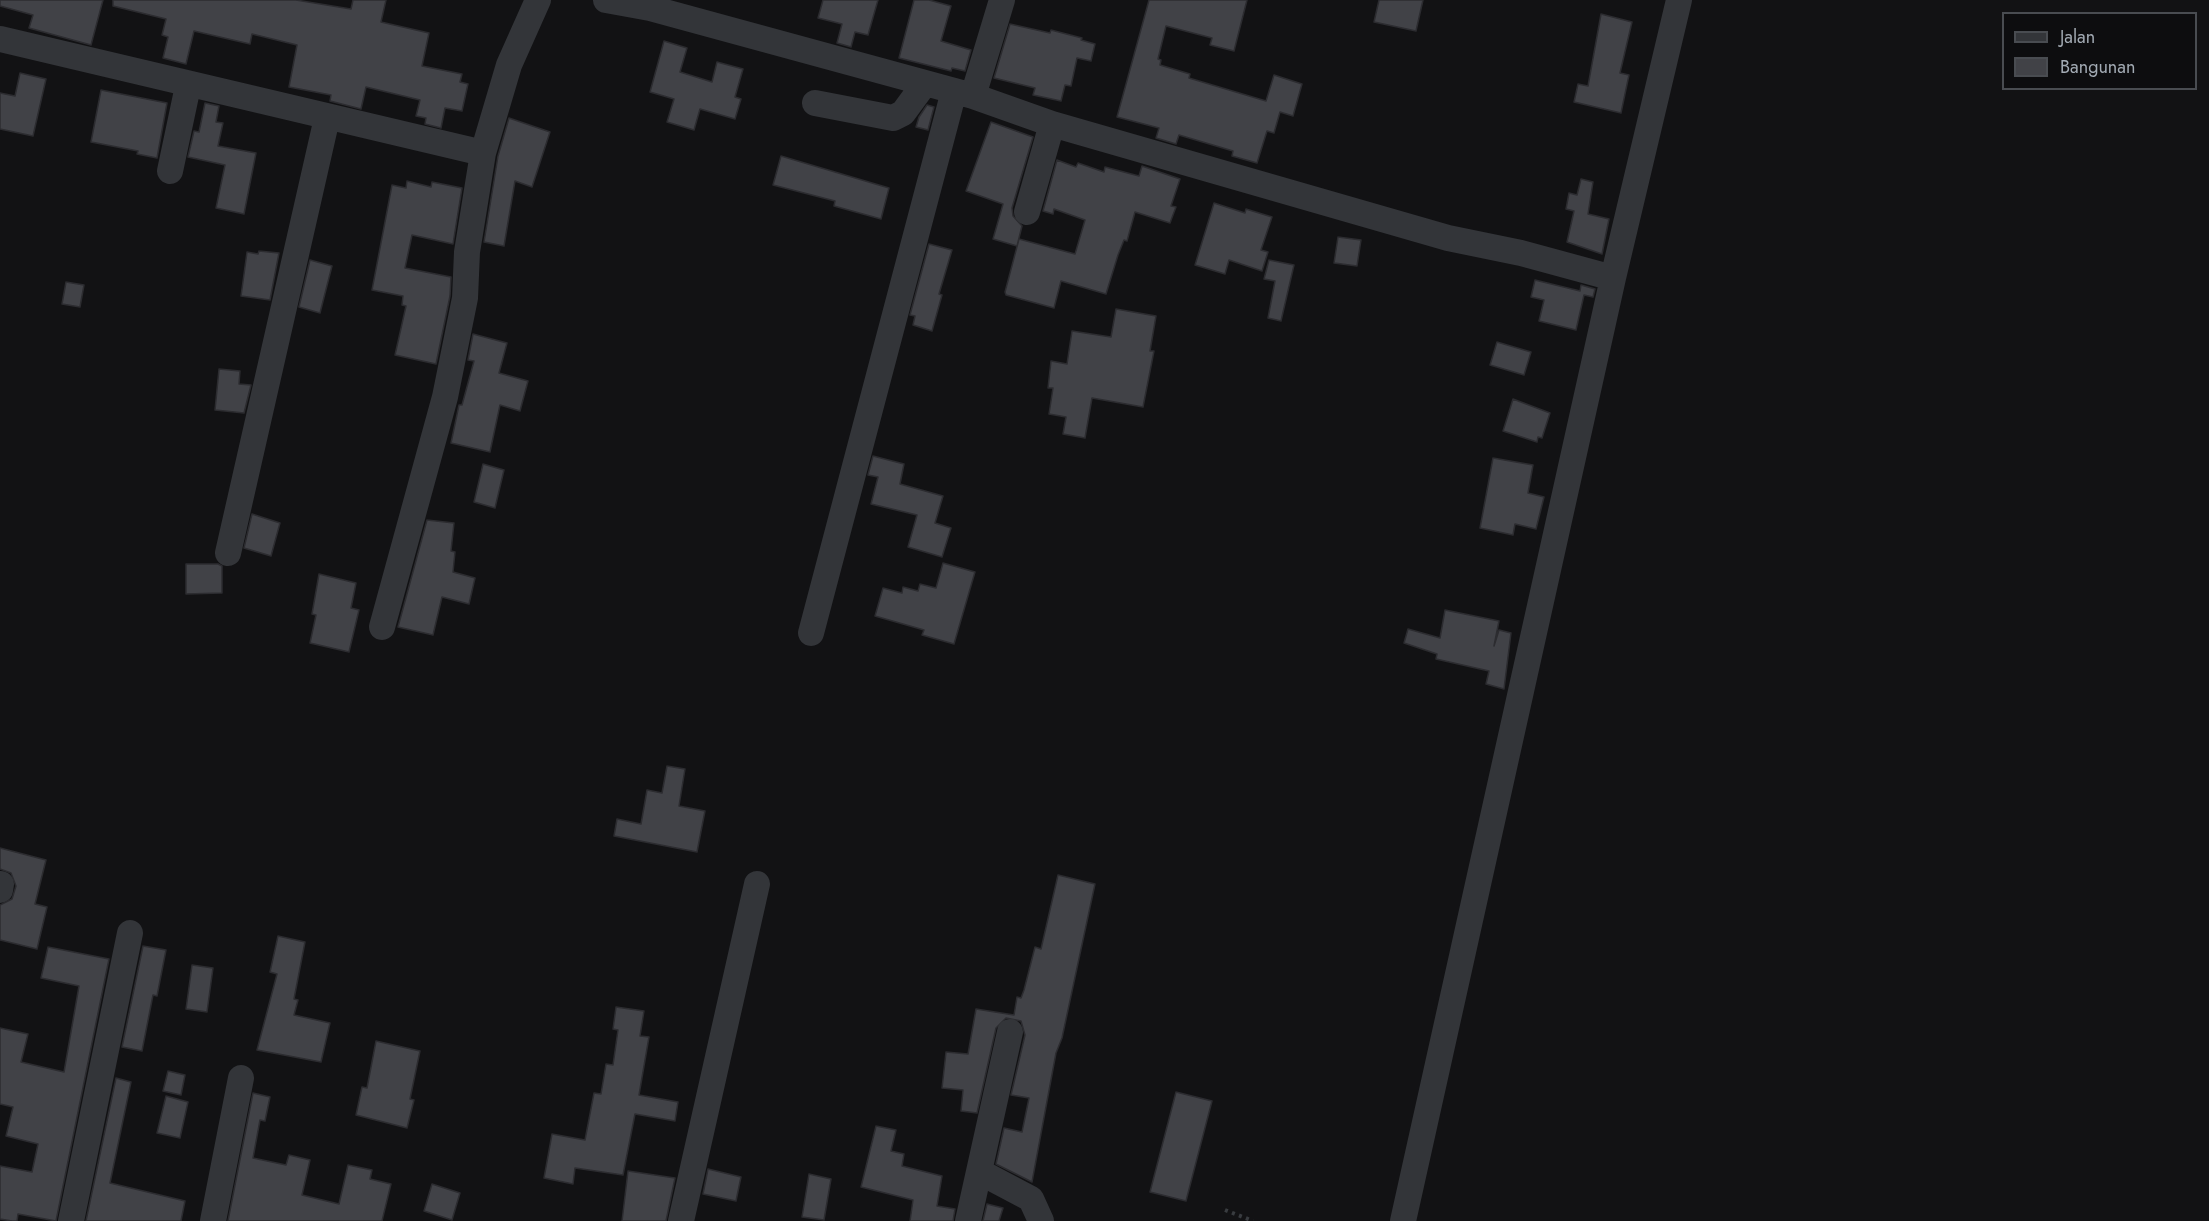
<!DOCTYPE html>
<html>
<head>
<meta charset="utf-8">
<style>
  body { margin:0 }
  #map { position:relative; width:2209px; height:1221px; overflow:hidden; background:#121214; font-family:Jost,sans-serif }
  canvas { display:block }
  .legend { position:absolute; left:2002px; top:12px; width:195px; height:78px; box-sizing:border-box; background:#0d0d0f; border:2px solid #494c51; margin:0; padding:8px 10px; list-style:none; font-size:18px; color:#a3abb4 }
  .legend li { display:flex; align-items:center; gap:12px; height:30px }
  .legend b { width:30px; border:2px solid #494c51 }
</style>
</head>
<body>
<div id="map">
<canvas width="2209" height="1221"></canvas>
<ul class="legend">
<li><b style="height:8px;background:#333539"></b>Jalan</li>
<li><b style="height:16px;background:#414247"></b>Bangunan</li>
</ul>
</div>
<script>
const g = document.querySelector('canvas').getContext('2d');
g.lineJoin = 'round';
function paint(path, color) { g.fillStyle = color; g.fill(path, 'evenodd'); }
const poly = rows => new Path2D(rows.map(r => 'M' + r).join(''));
function stroke(path, color, width, dash) { g.strokeStyle = color; g.lineWidth = width; g.lineCap = dash ? 'butt' : 'round'; g.setLineDash(dash || []); g.stroke(path); }
const building = poly([
  [0,0,103,0,91,45,29,28,33,15,0,6,0,0],
  [113,0,296,0,351,9,353,0,386,0,381,22,429,33,422,66,462,74,460,82,468,84,462,111,445,108,441,128,425,124,426,118,416,116,420,100,366,87,361,109,330,101,331,95,289,87,297,45,252,34,250,44,194,31,186,64,163,58,168,37,162,35,166,19,113,6,113,0],
  [823,0,878,0,868,35,855,32,851,47,837,43,842,24,818,18,823,0],
  [914,0,929,0,951,6,941,41,971,50,965,71,952,68,951,71,899,58,914,0],
  [1149,0,1247,0,1234,51,1210,45,1212,38,1166,26,1158,59,1161,60,1160,65,1190,74,1189,78,1266,101,1274,75,1302,84,1293,116,1280,112,1274,133,1267,131,1257,163,1232,156,1233,151,1179,135,1176,144,1156,138,1159,128,1117,117,1149,0],
  [1379,0,1423,0,1416,31,1374,22,1379,0],
  [1601,14,1632,22,1620,73,1629,75,1621,113,1574,102,1578,84,1588,86,1601,14],
  [1010,24,1050,33,1051,30,1082,38,1081,40,1095,44,1091,61,1077,58,1071,86,1065,85,1061,101,1033,95,1035,88,994,78,1010,24],
  [664,41,687,48,680,72,712,82,717,62,743,69,735,97,741,99,735,119,700,109,694,130,667,122,674,99,650,92,664,41],
  [20,73,46,79,33,136,0,129,0,93,15,96,20,73],
  [101,90,167,103,157,158,137,154,138,151,91,142,101,90],
  [205,103,219,106,216,122,223,123,218,146,256,153,244,214,216,208,225,165,188,157,194,131,199,132,205,103],
  [927,105,934,107,928,130,916,127,919,117,927,105],
  [509,118,550,132,532,187,515,181,504,246,484,242,498,156,509,118],
  [991,122,1033,137,1012,208,1013,216,1022,226,1017,246,993,239,1003,204,966,191,991,122],
  [781,156,889,188,881,219,834,206,835,201,773,185,781,156],
  [1057,160,1076,167,1078,163,1104,172,1105,167,1139,176,1142,166,1180,179,1171,206,1176,207,1170,223,1135,212,1127,241,1124,240,1118,255,1106,294,1061,281,1054,308,1006,295,1005,292,1019,239,1075,254,1085,220,1054,209,1053,214,1043,211,1057,160],
  [1581,179,1593,182,1588,214,1609,219,1602,254,1567,242,1574,211,1566,209,1569,193,1577,195,1581,179],
  [407,181,431,187,432,182,462,188,453,244,412,235,405,268,451,277,450,296,436,364,395,355,406,306,402,305,403,296,372,290,392,185,406,188,407,181],
  [1214,203,1245,213,1246,209,1272,217,1261,250,1268,252,1262,271,1229,260,1225,274,1195,265,1214,203],
  [1338,237,1361,240,1357,266,1334,263,1338,237],
  [929,244,952,250,939,294,942,295,932,331,913,325,915,316,910,315,929,244],
  [259,251,279,253,270,300,241,296,247,252,258,254,259,251],
  [310,260,332,266,320,313,299,307,310,260],
  [1269,260,1294,265,1281,321,1268,318,1275,281,1264,279,1269,260],
  [1535,280,1580,291,1581,285,1595,289,1593,297,1584,295,1576,330,1539,321,1544,300,1531,297,1535,280],
  [66,282,84,285,80,307,62,304,66,282],
  [1116,309,1156,316,1150,351,1154,351,1143,407,1092,398,1085,438,1063,434,1066,417,1049,414,1053,388,1048,388,1051,361,1067,364,1072,331,1111,337,1116,309],
  [473,334,507,343,499,373,528,381,520,411,500,405,490,452,451,443,459,405,462,405,474,361,468,360,473,334],
  [1497,342,1531,352,1524,375,1490,365,1497,342],
  [219,369,240,371,239,384,251,385,244,413,215,410,219,369],
  [1513,399,1550,413,1542,438,1538,437,1537,442,1503,431,1513,399],
  [873,456,904,464,900,484,943,496,935,523,951,528,942,557,908,547,917,515,871,504,878,477,868,475,873,456],
  [1493,458,1533,465,1528,493,1544,497,1536,529,1515,524,1513,535,1480,528,1493,458],
  [483,464,504,470,495,508,474,502,483,464],
  [252,514,280,523,271,556,244,548,252,514],
  [427,520,454,523,451,551,455,552,453,572,475,578,469,604,442,597,433,635,398,627,427,520],
  [943,563,975,572,954,644,922,635,924,630,875,616,883,588,902,593,903,587,918,591,920,584,936,588,943,563],
  [186,564,218,564,222,566,222,593,186,594,186,564],
  [319,574,356,583,351,608,359,610,349,652,310,643,316,615,312,614,319,574],
  [1445,610,1499,621,1494,646,1499,630,1511,633,1504,689,1486,684,1489,671,1436,659,1437,654,1404,643,1408,629,1440,638,1445,610],
  [667,766,685,769,679,806,705,811,697,852,614,836,617,819,641,824,647,790,662,793,667,766],
  [0,848,46,860,35,904,47,907,37,949,0,940,0,905,12,899,16,886,11,873,0,869,0,848],
  [1058,875,1095,884,1062,1038,1056,1053,1032,1182,996,1164,1004,1128,1022,1132,1029,1098,1011,1095,1025,1035,1021,1021,1006,1018,996,1028,977,1113,961,1111,963,1090,942,1088,946,1052,968,1054,976,1009,1014,1015,1017,997,1021,998,1024,990,1035,947,1041,949,1058,875],
  [278,936,305,942,294,999,298,1000,294,1015,330,1023,321,1062,257,1050,277,974,270,972,278,936],
  [143,946,166,950,157,996,153,995,142,1051,122,1047,143,946],
  [48,947,109,959,56,1221,18,1214,17,1221,12,1221,0,1219,0,1166,32,1172,38,1144,6,1136,13,1107,0,1104,0,1028,28,1034,21,1062,64,1072,79,986,41,978,48,947],
  [192,965,213,968,207,1012,186,1009,192,965],
  [616,1007,644,1011,640,1036,649,1037,639,1095,678,1102,675,1121,635,1114,623,1175,575,1168,573,1184,544,1178,552,1134,585,1140,594,1093,601,1094,606,1064,613,1065,618,1030,613,1029,616,1007],
  [376,1041,420,1051,410,1099,414,1100,407,1128,356,1115,362,1087,367,1088,376,1041],
  [168,1071,185,1075,181,1095,163,1091,168,1071],
  [116,1078,131,1082,110,1183,185,1201,181,1221,86,1221,116,1078],
  [1176,1092,1212,1101,1186,1201,1150,1192,1176,1092],
  [253,1093,270,1097,265,1121,260,1120,253,1158,286,1165,289,1155,310,1160,302,1195,339,1204,348,1165,372,1170,370,1179,391,1184,382,1221,228,1221,253,1093],
  [166,1096,188,1102,180,1138,157,1133,166,1096],
  [876,1126,896,1130,891,1151,904,1154,902,1166,942,1176,937,1206,955,1209,953,1221,910,1221,913,1200,861,1187,876,1126],
  [708,1169,741,1177,736,1201,703,1194,708,1169],
  [628,1171,675,1178,666,1221,622,1221,628,1171],
  [809,1174,831,1179,824,1220,802,1217,809,1174],
  [432,1184,460,1193,452,1220,424,1211,432,1184],
  [987,1204,1003,1208,999,1221,983,1221,987,1204]
]);
paint(building, '#414247');
stroke(building, '#2c2c30', 1.5);
stroke(poly([
  [1225,1210,1253,1221]
]), '#393c40', 4, [3, 4.5]);
stroke(poly([
  [606,0,650,8,973,96,1052,124,1448,238,1521,253,1613,278],
  [0,39,483,153,509,65,538,0],
  [973,96,1002,0],
  [815,103,893,118,903,113,925,83],
  [170,171,188,86],
  [1027,212,1052,124],
  [228,553,327,118],
  [382,627,445,397,465,298,467,252,483,153],
  [811,633,954,91],
  [0,890,1,884],
  [980,1172,1031,1199,1041,1221],
  [71,1221,130,933],
  [213,1221,241,1078],
  [681,1221,757,884],
  [968,1221,1010,1032],
  [1403,1221,1613,278,1679,0]
]), '#333539', 26);
</script>
</body>
</html>
